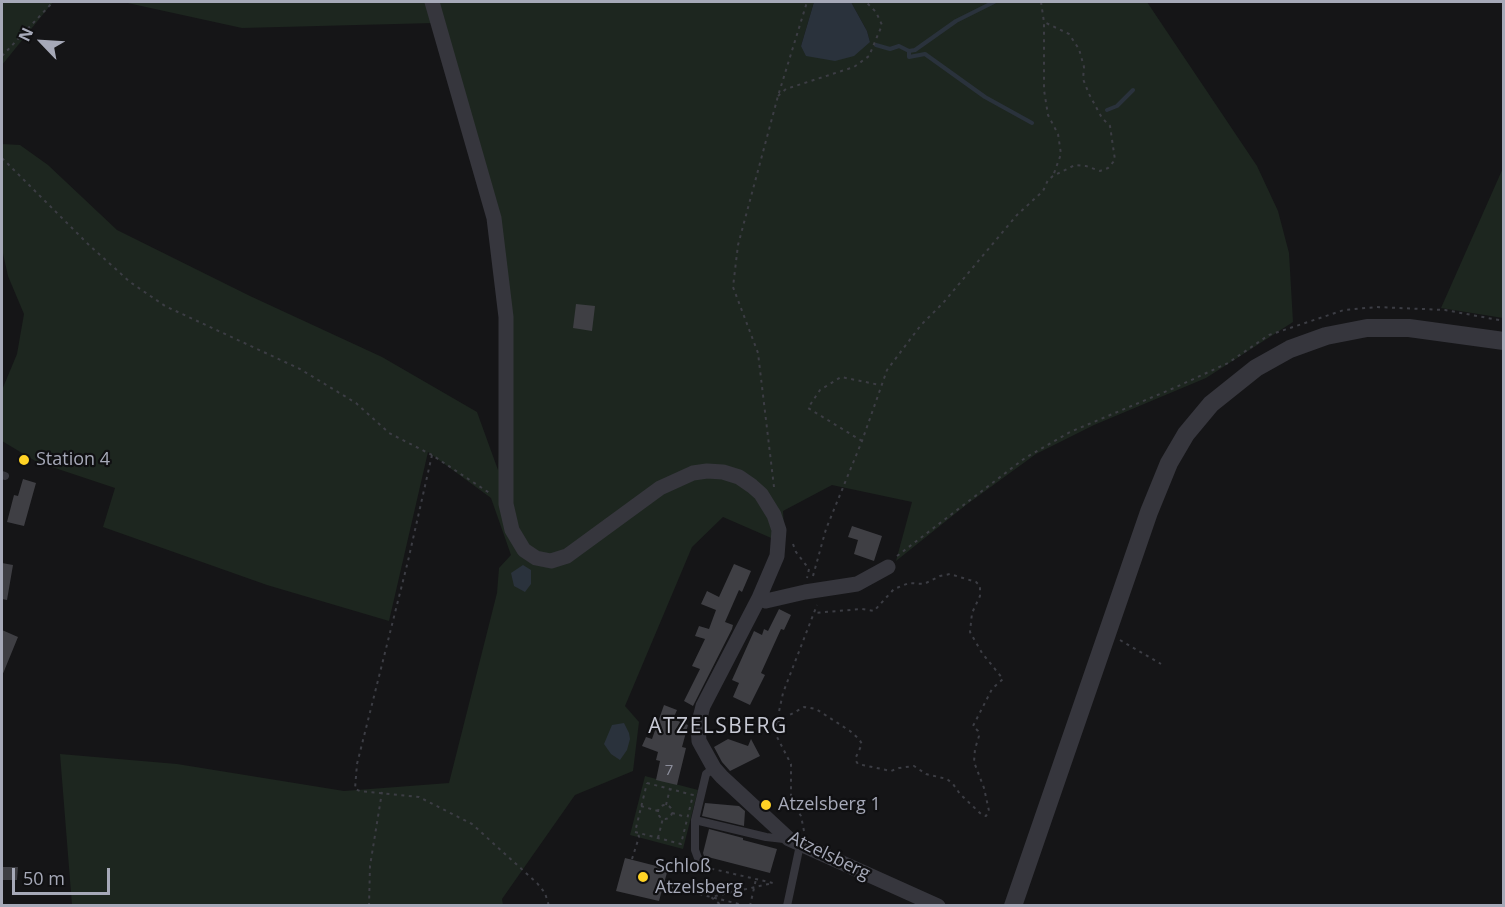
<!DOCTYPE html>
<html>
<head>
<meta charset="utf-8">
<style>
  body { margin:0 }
  #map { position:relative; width:1505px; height:907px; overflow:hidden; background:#151517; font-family:"Open Sans",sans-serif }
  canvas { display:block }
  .frame { position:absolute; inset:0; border:3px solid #a6a9b8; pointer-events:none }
  .north { position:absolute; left:12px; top:12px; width:60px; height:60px; -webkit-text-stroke:4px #101012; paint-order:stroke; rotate:295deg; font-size:16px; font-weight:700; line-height:24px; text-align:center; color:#a6a9b8 }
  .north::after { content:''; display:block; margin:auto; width:21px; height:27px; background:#a6a9b8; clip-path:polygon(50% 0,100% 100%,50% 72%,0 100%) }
  .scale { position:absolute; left:12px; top:868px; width:98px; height:27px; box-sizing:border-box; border:3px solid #a6a9b8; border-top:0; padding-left:8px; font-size:18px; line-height:21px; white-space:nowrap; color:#a6a9b8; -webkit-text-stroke:4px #101012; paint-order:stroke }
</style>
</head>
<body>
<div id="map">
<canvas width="1505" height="907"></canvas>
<div class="frame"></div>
<div class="north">N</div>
<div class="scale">50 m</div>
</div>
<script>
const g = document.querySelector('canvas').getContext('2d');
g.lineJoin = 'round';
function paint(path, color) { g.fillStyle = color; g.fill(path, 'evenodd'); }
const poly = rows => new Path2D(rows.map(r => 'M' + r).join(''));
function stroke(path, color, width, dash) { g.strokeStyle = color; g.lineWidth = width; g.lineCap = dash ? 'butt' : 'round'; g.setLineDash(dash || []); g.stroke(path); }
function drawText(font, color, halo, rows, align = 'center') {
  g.font = font + ' "Open Sans",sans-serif'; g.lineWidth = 4.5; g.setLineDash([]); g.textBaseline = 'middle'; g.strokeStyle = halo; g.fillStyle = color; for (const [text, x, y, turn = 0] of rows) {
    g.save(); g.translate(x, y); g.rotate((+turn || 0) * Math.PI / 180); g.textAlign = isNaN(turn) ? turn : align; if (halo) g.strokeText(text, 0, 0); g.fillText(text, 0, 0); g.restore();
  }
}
paint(poly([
  [2,2,53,2,2,65],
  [123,2,814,2,801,46,870,42,867,31,851,2,1147,2,1257,166,1278,211,1289,253,1293,322,1206,378,1094,425,1036,454,966,505,896,561,912,502,832,485,783,511,785,544,723,517,692,547,625,706,639,722,633,771,575,795,502,899,503,905,72,905,60,754,177,764,344,791,449,783,497,593,499,568,511,555,491,498,428,452,389,621,267,585,103,527,115,488,37,462,2,441,2,390,17,354,24,314,8,276,2,249,2,144,20,145,48,165,117,230,250,296,382,357,477,412,498,470,506,317,494,218,434,23,242,28],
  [1503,168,1503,318,1441,308],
  [645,776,698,790,683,849,630,835]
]), '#1d261f');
paint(poly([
  [814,2,851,2,867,31,870,42,854,56,835,61,806,56,801,46],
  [523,565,531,570,531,584,525,592,514,586,511,573],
  [624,723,629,733,630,739,627,750,620,760,611,754,604,744,612,725]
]), '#2a323c');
stroke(poly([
  [876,45,890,49,899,46,909,51,915,50,956,21,994,2],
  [909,51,909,57,925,54,985,97,1032,123],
  [1107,110,1117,106,1133,90]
]), '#2a323c', 4);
paint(poly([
  [576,304,595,306,592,331,573,328],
  [23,479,36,483,24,526,7,522,14,495,18,496],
  [852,526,882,536,874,561,854,554,858,540,848,537],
  [2,563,13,565,7,600,2,599],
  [734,564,751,571,742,592,739,590,725,622,733,625,732,629,693,706,684,701,700,669,692,666,705,639,695,636,699,626,709,629,716,610,701,604,707,591,719,597],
  [779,609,791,615,784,630,781,629,761,673,765,675,750,705,733,697,739,683,732,680,754,631,762,635,764,629,768,631],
  [2,630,18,637,2,676],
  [664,705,677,710,673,719,688,725,682,747,686,748,677,785,656,780,660,761,656,760,658,752,642,746,646,737,652,739],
  [728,739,748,746,751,739,760,756,730,771,722,762,714,747],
  [705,803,739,806,745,811,744,826,702,816],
  [709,829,743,838,743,840,777,849,770,873,704,856,703,853],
  [625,858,668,869,659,901,616,891],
  [2,867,18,867,17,880,2,880]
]), '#3f3f44');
stroke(poly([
  [1041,2,1044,22,1044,90,1048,115,1058,134,1061,154,1053,176],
  [2,56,53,2],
  [778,96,786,89,854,67,869,56,882,25,876,12,866,2],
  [2,158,89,245,130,282,165,306,300,369,356,403,389,433,432,455,491,494],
  [862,441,808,408,820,390,841,377,880,385],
  [432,455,408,561,357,764,355,789,360,791,419,797,472,824,537,883,545,893,549,906],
  [774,487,758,353,733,287,738,245,778,96,807,2],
  [793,544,796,552,809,569,807,578],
  [897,556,1025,458,1070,432,1174,388,1228,363,1269,335,1344,310,1377,307,1445,310,1504,321],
  [813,576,826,529,862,441,887,370,921,325,943,303,1017,215,1043,191,1048,180,1053,176,1075,165,1086,166,1100,171,1108,168,1115,160,1110,126,1102,118,1089,94,1083,79,1084,67,1079,49,1069,34,1044,22],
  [1120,640,1161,664],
  [777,722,804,707,816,709,850,731,859,739,862,744,856,757,856,761,858,764,891,771,899,768,914,766,926,774,947,779,953,784,960,794,982,815,986,816,989,811,984,788,974,762,975,749,979,736,978,731,973,726,992,689,1003,679,982,653,970,632,972,613,980,596,980,586,976,582,950,574,940,576,924,584,909,583,894,589,874,611,862,609,814,613],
  [647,783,693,795,681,844,635,832,647,783],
  [666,805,670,789],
  '658 812a7 7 0 1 1 14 0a7 7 0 1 1-14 0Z',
  [641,806,658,811],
  [672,813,686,817],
  [804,831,801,816,791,801,791,764,776,735,775,730,783,693,817,605],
  [658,838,663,818],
  [632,859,639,837,638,833],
  [704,867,773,883,711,897,722,906],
  [663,885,747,906],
  [369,906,370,866,382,792],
  [750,906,756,879]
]), '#3c3d44', 2, [3, 4.5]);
stroke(poly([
  [2,475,5,476],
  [695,820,766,837,784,839],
  [698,858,695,850,695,820,706,774,714,768],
  [787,906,800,845]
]), '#36363d', 8);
stroke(poly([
  [432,2,494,218,506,317,506,504,512,530,524,550,536,558,551,561,567,556,660,488,693,473,707,471,723,472,739,477,752,486,761,494,774,515,779,530,777,556,759,598,703,706,698,726,699,741,714,768,722,777,789,839,938,906],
  [759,598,766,601,805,592,857,584,888,567]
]), '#36363d', 15);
stroke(poly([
  [1013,906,1149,512,1169,463,1186,434,1211,404,1256,368,1290,349,1326,336,1367,328,1409,328,1504,341]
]), '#36363d', 18);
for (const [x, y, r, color] of [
  [24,460,6,"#ffd325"],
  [766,805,6,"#ffd325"],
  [643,877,6,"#ffd325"]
]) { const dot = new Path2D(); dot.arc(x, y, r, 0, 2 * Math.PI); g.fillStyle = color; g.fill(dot); stroke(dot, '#101012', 2); }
drawText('15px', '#8c8e9b', null, [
  ["7",669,771]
]);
drawText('18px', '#a6a9b8', '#101012', [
  ["Station 4",36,460],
  ["Atzelsberg 1",778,805],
  ["Schloß",655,867],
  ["Atzelsberg",655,888]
], 'left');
drawText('18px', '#a6a9b8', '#101012', [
  ["Atzelsberg",829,856,26]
]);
g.letterSpacing = '1.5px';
drawText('21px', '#c7c9d4', '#101012', [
  ["ATZELSBERG",718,727]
]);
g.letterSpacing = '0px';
</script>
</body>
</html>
